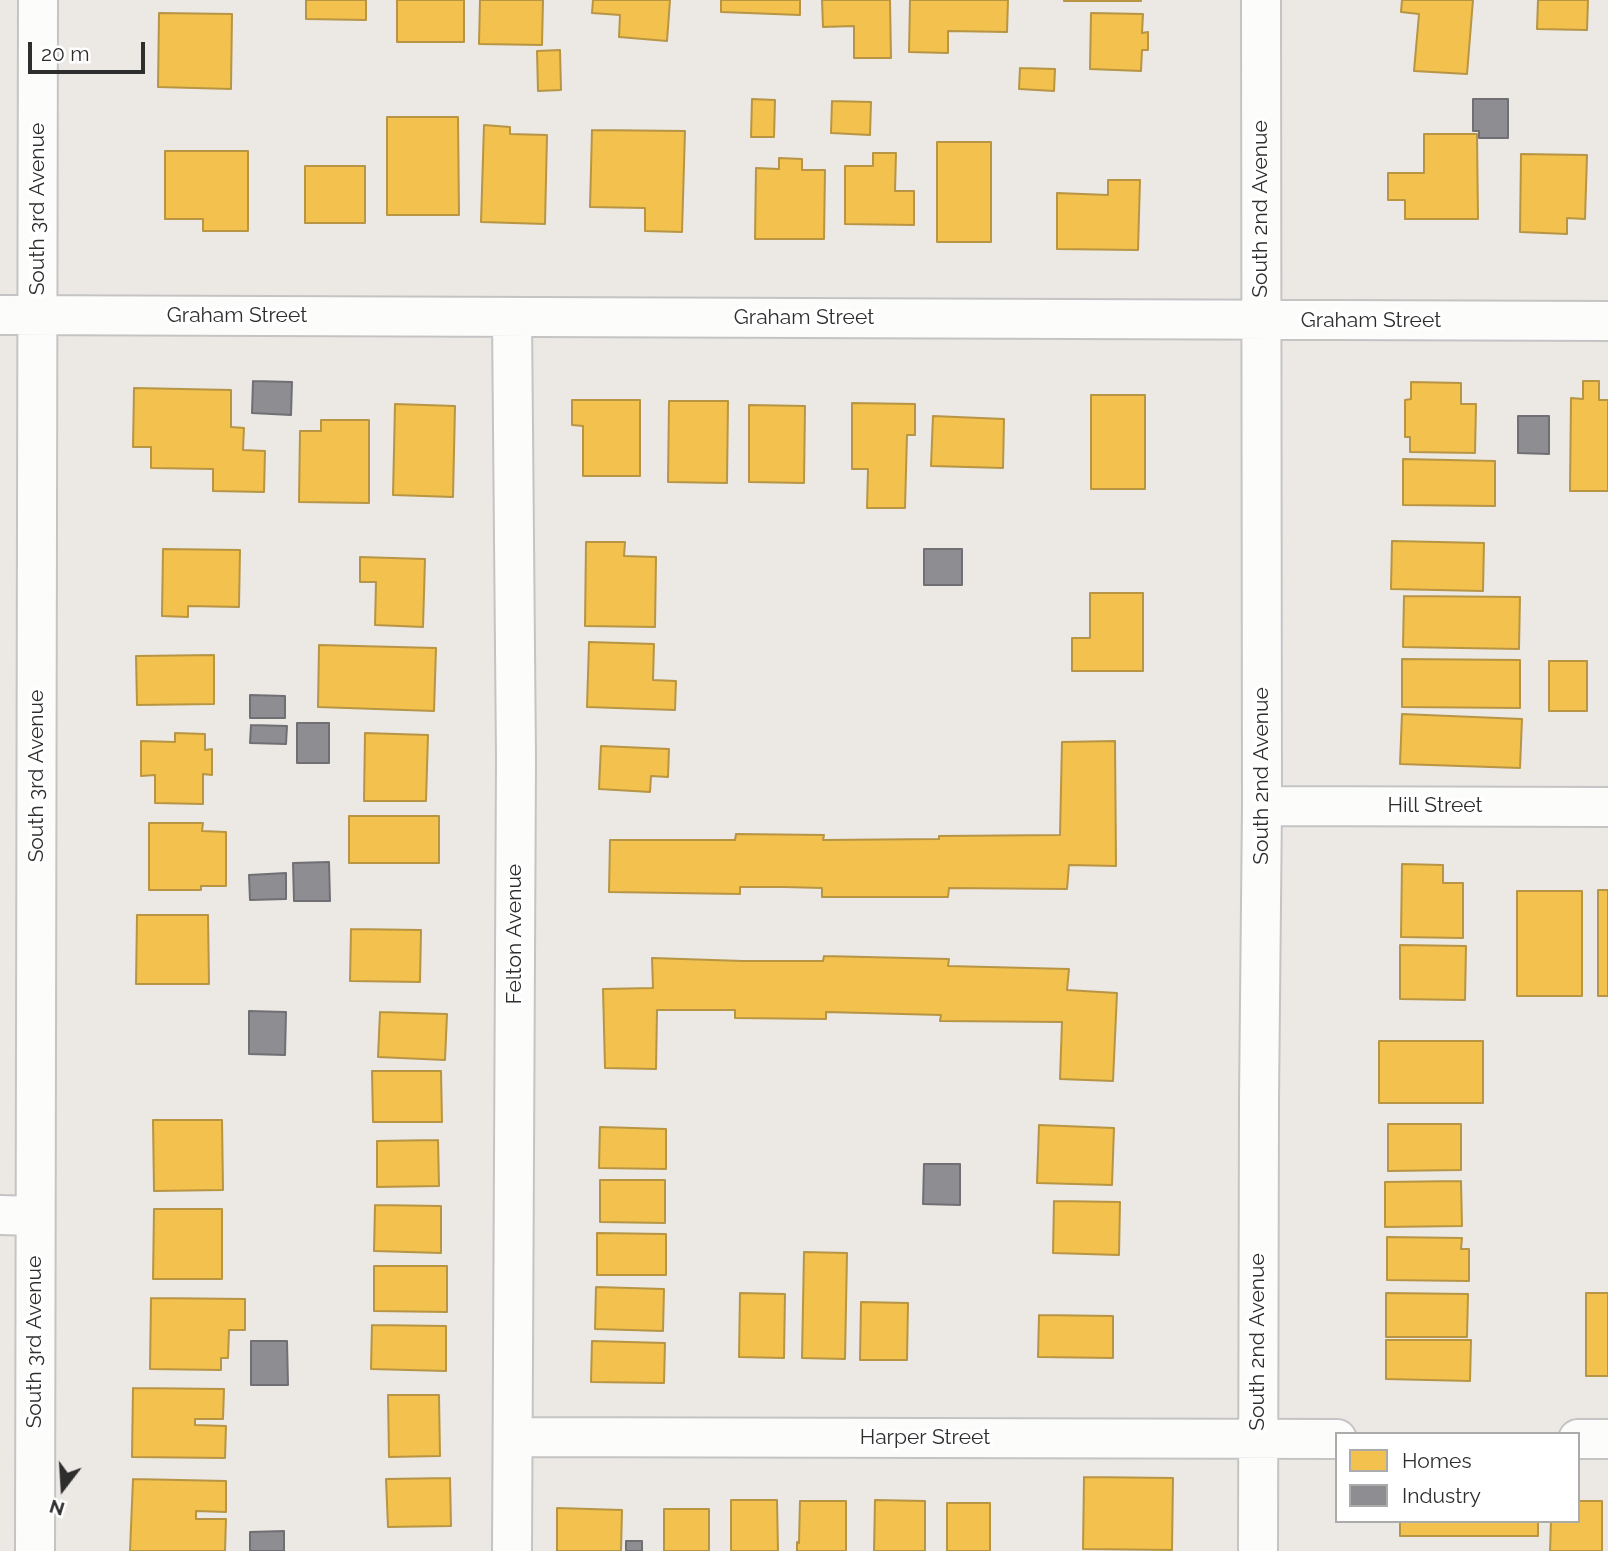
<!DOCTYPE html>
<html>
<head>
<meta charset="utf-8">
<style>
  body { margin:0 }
  #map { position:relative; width:1608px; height:1551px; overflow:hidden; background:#ece8e4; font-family:Raleway,sans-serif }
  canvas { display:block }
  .legend { position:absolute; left:1335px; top:1432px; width:245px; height:91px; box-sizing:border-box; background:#fff; border:2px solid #ababab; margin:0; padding:9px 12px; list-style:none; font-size:21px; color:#2e2e2e }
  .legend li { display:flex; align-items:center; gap:14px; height:35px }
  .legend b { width:35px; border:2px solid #ababab }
  .north { position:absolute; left:28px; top:1453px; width:70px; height:70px; -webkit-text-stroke:5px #fff; paint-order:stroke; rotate:197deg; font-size:19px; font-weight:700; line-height:28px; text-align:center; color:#2e2e2e }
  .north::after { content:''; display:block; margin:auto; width:24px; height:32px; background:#2e2e2e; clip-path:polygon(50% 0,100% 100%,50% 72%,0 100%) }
  .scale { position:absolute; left:28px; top:42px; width:117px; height:32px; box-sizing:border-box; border:4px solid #2e2e2e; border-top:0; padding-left:9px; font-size:21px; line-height:24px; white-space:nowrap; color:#2e2e2e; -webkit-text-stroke:5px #fff; paint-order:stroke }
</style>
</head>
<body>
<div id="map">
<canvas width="1608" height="1551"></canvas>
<ul class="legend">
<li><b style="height:19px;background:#f2c14e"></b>Homes</li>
<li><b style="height:19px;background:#8d8d92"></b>Industry</li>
</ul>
<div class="north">N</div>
<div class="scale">20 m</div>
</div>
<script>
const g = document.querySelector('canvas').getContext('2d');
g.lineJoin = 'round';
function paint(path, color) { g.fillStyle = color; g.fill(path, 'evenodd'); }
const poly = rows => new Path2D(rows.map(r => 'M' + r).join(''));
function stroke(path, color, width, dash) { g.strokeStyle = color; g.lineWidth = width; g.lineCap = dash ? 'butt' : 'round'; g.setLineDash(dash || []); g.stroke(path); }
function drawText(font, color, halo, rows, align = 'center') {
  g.font = font + ' Raleway,sans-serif'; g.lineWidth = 7; g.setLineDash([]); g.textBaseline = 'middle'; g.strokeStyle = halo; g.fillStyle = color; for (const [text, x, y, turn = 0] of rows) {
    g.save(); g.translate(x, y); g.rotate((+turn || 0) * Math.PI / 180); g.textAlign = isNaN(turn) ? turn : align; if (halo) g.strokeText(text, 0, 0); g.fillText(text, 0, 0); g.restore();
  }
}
const homes = poly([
  [306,0,366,0,366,20,306,19,306,0],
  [397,0,464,0,464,42,397,42,397,0],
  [480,0,543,0,542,45,479,44,480,0],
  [593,0,670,0,667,41,619,37,620,15,592,13,593,0],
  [721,0,800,0,800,15,721,12,721,0],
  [822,0,890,0,891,58,854,58,854,26,823,27,822,0],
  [910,0,1008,0,1007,32,948,31,948,53,909,52,910,0],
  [1064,0,1141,0,1141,1,1064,1,1064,0],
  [1402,0,1473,0,1467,74,1414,71,1419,14,1401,12,1402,0],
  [1538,0,1588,0,1587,30,1537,29,1538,0],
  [159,13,232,14,231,89,158,87,159,13],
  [1091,13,1143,14,1142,33,1148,32,1148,50,1142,50,1141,71,1090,69,1091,13],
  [560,50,561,90,538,91,537,51,560,50],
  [1020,68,1055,69,1054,91,1019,89,1020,68],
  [752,99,775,100,774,137,751,137,752,99],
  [832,101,871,102,870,135,831,133,832,101],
  [387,117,458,117,459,215,387,215,387,117],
  [484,125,510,127,510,134,547,135,545,224,481,222,484,125],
  [592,130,685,131,682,232,645,231,645,208,590,207,592,130],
  [1424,134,1477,134,1478,219,1405,219,1405,200,1388,200,1388,173,1424,173,1424,134],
  [937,142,991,142,991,242,937,242,937,142],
  [165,151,248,151,248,231,203,231,203,219,165,219,165,151],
  [873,153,896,153,895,191,914,191,914,225,845,224,845,166,873,166,873,153],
  [1521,154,1587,155,1585,219,1567,218,1567,234,1520,232,1521,154],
  [779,158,802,159,802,170,825,170,824,239,755,239,756,168,779,169,779,158],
  [305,166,365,166,365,223,305,223,305,166],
  [1108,180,1140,180,1138,250,1057,249,1057,193,1108,195,1108,180],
  [1583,381,1599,381,1599,400,1608,400,1608,491,1570,491,1571,398,1583,399,1583,381],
  [1411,382,1461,383,1461,404,1476,404,1475,453,1410,452,1410,437,1405,437,1405,400,1411,399,1411,382],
  [134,388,231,390,231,427,244,428,243,450,265,451,264,492,213,491,213,469,151,468,151,447,133,447,134,388],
  [1091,395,1145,395,1145,489,1091,489,1091,395],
  [572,400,640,400,640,476,583,476,583,426,572,425,572,400],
  [669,401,728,401,727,483,668,482,669,401],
  [852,403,915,404,915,435,907,435,905,508,867,508,868,469,852,469,852,403],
  [395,404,455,406,453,497,393,495,395,404],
  [749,405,805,406,804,483,749,482,749,405],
  [933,416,1004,419,1003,468,931,466,933,416],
  [321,420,369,420,369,503,299,502,300,431,321,431,321,420],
  [1403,459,1495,461,1495,506,1403,505,1403,459],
  [1392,541,1484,543,1483,591,1391,589,1392,541],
  [586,542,625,542,624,556,656,557,655,627,585,626,586,542],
  [163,549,240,550,239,607,188,606,188,617,162,616,163,549],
  [360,557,425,559,423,627,375,625,376,582,360,582,360,557],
  [1090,593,1143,593,1143,671,1072,671,1072,638,1090,638,1090,593],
  [1404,596,1520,597,1519,649,1403,647,1404,596],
  [589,642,654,644,653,680,676,681,675,710,587,707,589,642],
  [319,645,436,648,434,711,318,707,319,645],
  [214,655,214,704,137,705,136,656,214,655],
  [1402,659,1520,660,1520,708,1402,707,1402,659],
  [1549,661,1587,661,1587,711,1549,711,1549,661],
  [1402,714,1522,719,1520,768,1400,764,1402,714],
  [175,733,205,734,205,750,212,749,212,775,203,774,203,804,155,803,155,775,141,776,141,741,175,742,175,733],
  [365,733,428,735,426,801,364,801,365,733],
  [1115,741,1116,866,1069,865,1067,889,949,888,948,897,822,897,822,888,784,887,740,887,740,894,609,892,610,840,735,840,736,834,824,835,823,840,939,839,939,836,1060,835,1062,742,1115,741],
  [601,746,669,749,668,777,651,776,650,792,599,789,601,746],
  [349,816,439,816,439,863,349,863,349,816],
  [149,823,203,823,202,831,226,832,226,886,201,886,201,890,149,890,149,823],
  [1402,864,1443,865,1443,883,1463,883,1463,938,1401,937,1402,864],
  [1598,890,1608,890,1608,996,1598,996,1598,890],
  [1517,891,1582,891,1582,996,1517,996,1517,891],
  [137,915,208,915,209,984,136,984,137,915],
  [351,929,421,930,420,982,350,981,351,929],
  [1400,945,1466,946,1465,1000,1400,999,1400,945],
  [824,956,949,959,948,966,1069,969,1067,990,1117,993,1113,1081,1060,1079,1062,1022,940,1021,941,1015,826,1012,826,1019,735,1018,735,1010,657,1010,656,1069,605,1068,603,989,653,988,652,958,743,961,823,961,824,956],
  [380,1012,447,1014,445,1060,378,1057,380,1012],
  [1379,1041,1483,1041,1483,1103,1379,1103,1379,1041],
  [372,1071,441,1071,442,1122,373,1122,372,1071],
  [153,1120,222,1120,223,1190,154,1191,153,1120],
  [1388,1124,1461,1124,1461,1170,1388,1171,1388,1124],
  [1039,1125,1114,1128,1112,1185,1037,1183,1039,1125],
  [600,1127,666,1129,666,1169,599,1168,600,1127],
  [438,1140,439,1186,377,1187,377,1141,438,1140],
  [600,1180,665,1180,665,1223,600,1222,600,1180],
  [1461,1181,1462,1226,1385,1227,1385,1182,1461,1181],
  [1054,1201,1120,1202,1119,1255,1053,1253,1054,1201],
  [375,1205,441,1206,441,1253,374,1251,375,1205],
  [154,1209,222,1209,222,1279,153,1279,154,1209],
  [597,1233,666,1234,666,1275,597,1275,597,1233],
  [1387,1237,1462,1238,1461,1249,1469,1249,1469,1281,1387,1280,1387,1237],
  [804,1252,847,1253,845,1359,802,1358,804,1252],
  [374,1266,447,1266,447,1312,374,1311,374,1266],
  [596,1287,664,1289,663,1331,595,1329,596,1287],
  [740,1293,785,1294,784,1358,739,1357,740,1293],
  [1386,1293,1468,1294,1467,1337,1386,1337,1386,1293],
  [1586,1293,1608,1293,1608,1376,1586,1376,1586,1293],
  [151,1298,245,1299,245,1330,229,1330,228,1358,221,1358,221,1370,150,1369,151,1298],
  [861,1302,908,1303,907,1360,860,1360,861,1302],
  [1039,1315,1113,1316,1113,1358,1038,1357,1039,1315],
  [372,1325,446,1326,446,1371,371,1369,372,1325],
  [1386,1340,1471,1340,1470,1381,1386,1379,1386,1340],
  [592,1341,665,1343,664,1383,591,1382,592,1341],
  [133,1388,224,1389,223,1419,195,1419,195,1425,226,1426,225,1458,132,1457,133,1388],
  [388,1395,439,1395,440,1456,389,1457,388,1395],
  [1084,1477,1173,1478,1172,1550,1083,1549,1084,1477],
  [450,1478,451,1526,388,1527,386,1479,450,1478],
  [133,1479,226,1481,226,1512,196,1511,196,1519,226,1519,225,1551,130,1551,133,1479],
  [731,1500,777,1500,778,1551,731,1551,731,1500],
  [875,1500,925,1501,925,1551,874,1551,875,1500],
  [800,1501,846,1501,846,1551,797,1551,797,1542,799,1543,800,1501],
  [1578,1501,1602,1501,1602,1551,1550,1551,1551,1521,1578,1521,1578,1501],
  [947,1503,990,1503,990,1551,947,1551,947,1503],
  [557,1508,622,1510,621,1551,557,1551,557,1508],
  [664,1509,709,1509,709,1551,664,1551,664,1509],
  [1400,1521,1538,1521,1538,1536,1400,1536,1400,1521]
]);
paint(homes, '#f2c14e');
stroke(homes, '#b79544', 2);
const industry = poly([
  [1473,99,1508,99,1508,138,1479,138,1479,131,1473,131,1473,99],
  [253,381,292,382,291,415,252,413,253,381],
  [1518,416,1549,416,1549,454,1518,453,1518,416],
  [924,549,962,549,962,585,924,585,924,549],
  [250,695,285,696,285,718,250,718,250,695],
  [297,723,329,723,329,763,297,763,297,723],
  [251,725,287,726,286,744,250,743,251,725],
  [329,862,330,901,294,901,293,863,329,862],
  [286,873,286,899,250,900,249,875,286,873],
  [249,1011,286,1012,285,1055,249,1054,249,1011],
  [924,1164,960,1164,960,1205,923,1204,924,1164],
  [251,1341,287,1341,288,1385,251,1385,251,1341],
  [284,1531,284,1551,250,1551,250,1532,284,1531],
  [626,1541,642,1541,642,1551,626,1551,626,1541]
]);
paint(industry, '#8d8d92');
stroke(industry, '#707074', 2);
const minor = poly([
  [0,315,1608,321],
  [1262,806,1608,807],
  [0,1215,35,1216],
  [514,1437,1337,1439],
  [1578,1439,1608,1439],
  [35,1551,38,0],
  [512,1551,516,759,512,317],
  [1258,1551,1259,1100,1262,806,1261,0]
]);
stroke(minor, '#c5c4c5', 42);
stroke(minor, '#fcfcfb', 38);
drawText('21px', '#2e2e2e', '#fff', [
  ["South 3rd Avenue",38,209,-90],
  ["South 2nd Avenue",1261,209,-90],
  ["Graham Street",237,316],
  ["Graham Street",804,318],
  ["Graham Street",1371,321],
  ["South 3rd Avenue",37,776,-90],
  ["South 2nd Avenue",1262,776,-90],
  ["Hill Street",1435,806],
  ["Felton Avenue",515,934,-90],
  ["South 3rd Avenue",35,1342,-90],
  ["South 2nd Avenue",1258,1342,-90],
  ["Harper Street",925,1438]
]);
</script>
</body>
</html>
